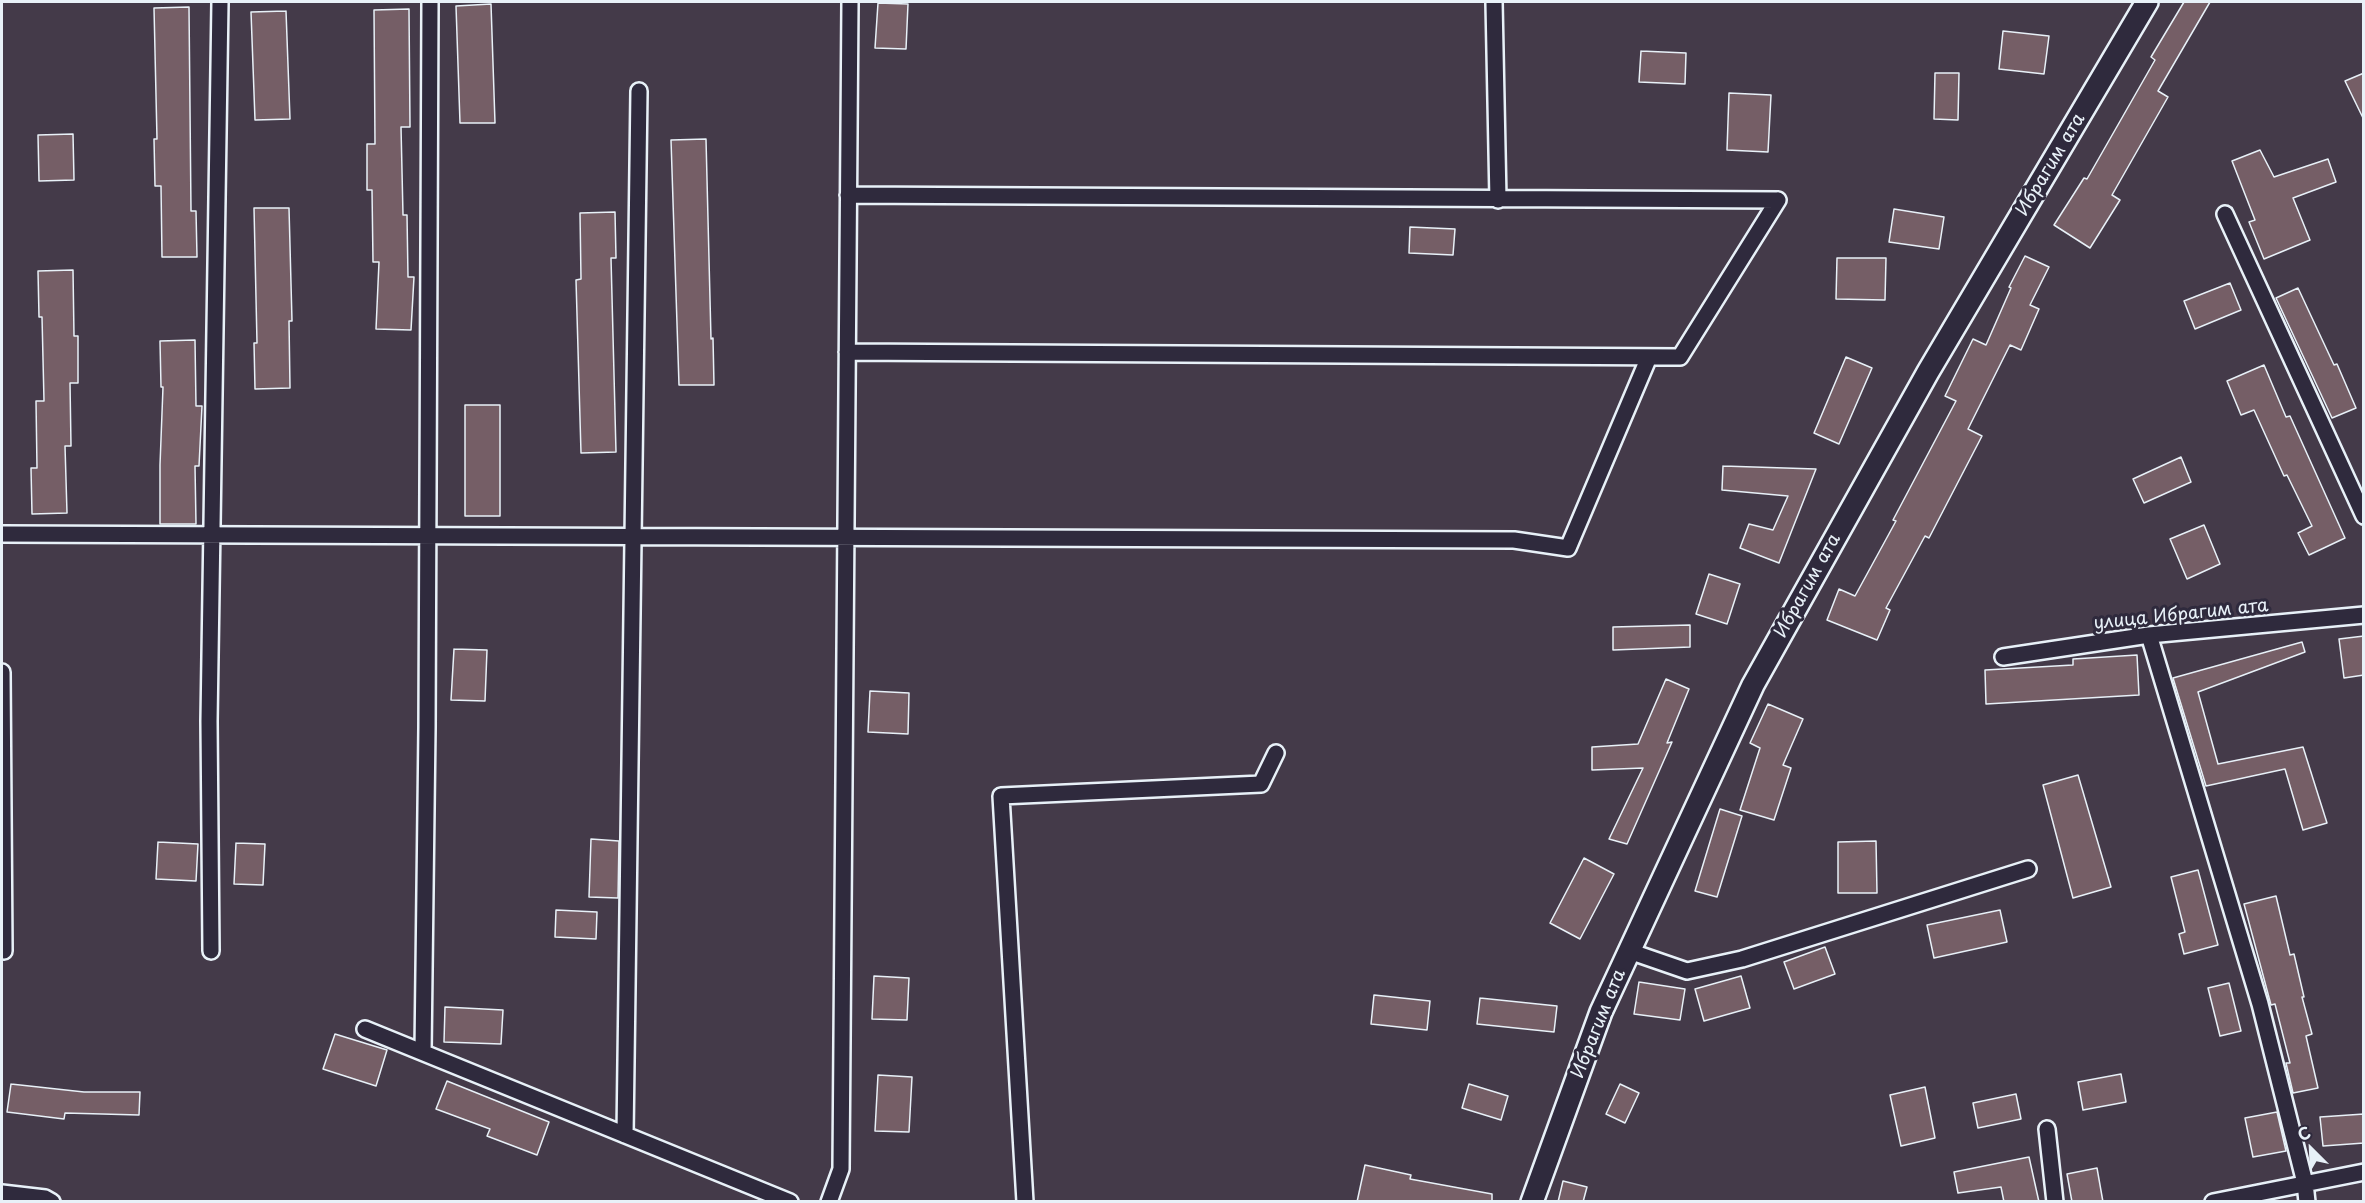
<!DOCTYPE html>
<html>
<head>
<meta charset="utf-8">
<style>
  body { margin:0 }
  #map { position:relative; width:2365px; height:1203px; overflow:hidden; background:#443a49; font-family:"Playpen Sans",sans-serif }
  canvas { display:block }
  .frame { position:absolute; inset:0; border:3px solid #e8f1f8; pointer-events:none }
  .north { position:absolute; left:2281px; top:1119px; width:60px; height:60px; -webkit-text-stroke:4px #2f2a3d; paint-order:stroke; rotate:336deg; font-size:16px; font-weight:700; line-height:24px; text-align:center; color:#e8f1f8 }
  .north::after { content:''; display:block; margin:auto; width:21px; height:27px; background:#e8f1f8; clip-path:polygon(50% 0,100% 100%,50% 72%,0 100%) }
</style>
</head>
<body>
<div id="map">
<canvas width="2365" height="1203"></canvas>
<div class="frame"></div>
<div class="north">С</div>
</div>
<script>
const g = document.querySelector('canvas').getContext('2d');
g.lineJoin = 'round';
function paint(path, color) { g.fillStyle = color; g.fill(path, 'evenodd'); }
const poly = rows => new Path2D(rows.map(r => 'M' + r).join(''));
function stroke(path, color, width, dash) { g.strokeStyle = color; g.lineWidth = width; g.lineCap = dash ? 'butt' : 'round'; g.setLineDash(dash || []); g.stroke(path); }
function drawText(font, color, halo, rows, align = 'center') {
  g.font = font + ' "Playpen Sans",sans-serif'; g.lineWidth = 6; g.setLineDash([]); g.textBaseline = 'middle'; g.strokeStyle = halo; g.fillStyle = color; for (const [text, x, y, turn = 0] of rows) {
    g.save(); g.translate(x, y); g.rotate((+turn || 0) * Math.PI / 180); g.textAlign = isNaN(turn) ? turn : align; if (halo) g.strokeText(text, 0, 0); g.fillText(text, 0, 0); g.restore();
  }
}
const building = poly([
  [2184,2,2210,2,2158,91,2168,97,2112,195,2120,200,2090,248,2054,225,2084,178,2087,179,2155,60,2151,57,2184,2],
  [878,3,908,4,906,49,875,48,878,3],
  [491,4,495,123,460,123,456,6,491,4],
  [189,7,191,211,196,211,197,257,162,257,161,186,155,186,154,139,157,139,154,8,189,7],
  [409,9,410,127,401,127,403,215,407,215,408,277,414,277,411,330,376,329,379,262,373,262,372,190,367,190,367,144,375,144,374,10,409,9],
  [286,11,290,119,255,120,251,12,286,11],
  [2003,31,2049,36,2044,74,1999,69,2003,31],
  [1641,51,1686,53,1685,84,1639,82,1641,51],
  [1935,73,1959,73,1958,120,1934,119,1935,73],
  [2364,73,2364,120,2345,81,2364,73],
  [1729,93,1771,95,1768,152,1727,150,1729,93],
  [73,134,74,180,39,181,38,135,73,134],
  [706,139,711,339,713,338,714,385,679,385,671,140,706,139],
  [2260,150,2274,177,2328,159,2336,182,2293,198,2310,240,2264,259,2249,222,2255,220,2232,161,2260,150],
  [254,208,289,208,292,321,289,321,290,388,255,389,254,343,257,343,254,208],
  [1894,209,1944,217,1939,249,1889,242,1894,209],
  [615,212,616,258,611,258,616,452,581,453,576,280,581,279,580,213,615,212],
  [1410,227,1455,229,1453,255,1409,253,1410,227],
  [2025,256,2049,267,2030,305,2039,309,2021,350,2010,345,1968,429,1982,436,1929,538,1925,536,1886,608,1890,610,1877,640,1827,620,1839,589,1855,596,1896,521,1893,520,1956,401,1945,396,1973,339,1986,345,2011,288,2009,287,2025,256],
  [1837,258,1886,258,1885,300,1836,299,1837,258],
  [73,270,74,336,78,336,78,383,70,383,71,446,65,446,67,513,32,514,31,468,37,468,36,401,44,401,42,317,39,317,38,271,73,270],
  [2230,283,2241,310,2195,329,2184,301,2230,283],
  [2298,288,2334,365,2337,364,2356,408,2332,418,2276,298,2298,288],
  [195,340,196,406,202,406,199,466,195,466,196,524,160,524,160,465,163,387,161,387,160,341,195,340],
  [1846,357,1872,368,1839,444,1814,433,1846,357],
  [2264,365,2286,417,2290,416,2345,538,2309,555,2298,533,2312,526,2287,475,2284,476,2254,410,2241,415,2227,381,2264,365],
  [465,405,500,405,500,516,465,516,465,405],
  [2181,457,2191,482,2144,503,2133,479,2181,457],
  [1723,466,1816,469,1779,563,1740,548,1749,524,1773,530,1788,496,1722,490,1723,466],
  [2204,525,2220,564,2187,579,2170,539,2204,525],
  [1709,574,1740,584,1727,624,1696,614,1709,574],
  [1690,625,1690,647,1613,650,1613,627,1690,625],
  [2364,636,2364,675,2344,678,2339,639,2364,636],
  [2302,642,2305,652,2198,692,2218,764,2303,747,2327,823,2303,830,2285,769,2206,786,2173,678,2302,642],
  [454,649,487,650,485,701,451,700,454,649],
  [2137,655,2139,695,1986,704,1985,670,2073,665,2073,659,2137,655],
  [1666,679,1689,689,1667,743,1672,742,1627,844,1609,839,1643,768,1592,770,1592,747,1638,744,1666,679],
  [870,691,909,693,908,734,868,732,870,691],
  [1768,704,1803,719,1783,765,1791,768,1774,820,1740,810,1760,748,1750,743,1768,704],
  [2078,775,2111,887,2073,898,2043,785,2078,775],
  [1720,809,1742,816,1717,897,1695,891,1720,809],
  [591,839,619,841,618,898,589,897,591,839],
  [1876,841,1877,893,1838,893,1838,842,1876,841],
  [158,842,198,844,196,881,156,879,158,842],
  [236,843,265,844,263,885,234,884,236,843],
  [1584,858,1614,874,1580,939,1550,923,1584,858],
  [2198,870,2218,945,2184,954,2179,934,2185,932,2171,877,2198,870],
  [2276,896,2290,955,2294,954,2304,997,2302,997,2312,1034,2306,1036,2318,1088,2293,1093,2286,1063,2290,1063,2275,1004,2271,1005,2244,904,2276,896],
  [556,910,597,912,596,939,555,937,556,910],
  [2000,910,2007,942,1934,958,1927,925,2000,910],
  [1825,947,1835,974,1794,989,1784,962,1825,947],
  [874,976,909,978,907,1020,872,1019,874,976],
  [1741,976,1750,1008,1704,1021,1695,989,1741,976],
  [1639,982,1685,989,1680,1020,1634,1014,1639,982],
  [2229,983,2241,1031,2220,1036,2208,988,2229,983],
  [1374,995,1430,1001,1427,1030,1371,1024,1374,995],
  [1480,998,1557,1006,1554,1032,1477,1024,1480,998],
  [445,1007,503,1010,501,1044,444,1042,445,1007],
  [335,1034,387,1050,376,1086,323,1069,335,1034],
  [2121,1074,2126,1102,2083,1110,2078,1082,2121,1074],
  [878,1075,912,1077,909,1132,875,1131,878,1075],
  [447,1081,549,1122,537,1155,487,1136,490,1129,436,1109,447,1081],
  [11,1084,84,1092,140,1092,139,1115,65,1113,64,1119,7,1112,11,1084],
  [1469,1084,1508,1096,1501,1120,1462,1108,1469,1084],
  [1620,1084,1639,1093,1625,1123,1606,1114,1620,1084],
  [1925,1087,1935,1138,1901,1146,1890,1095,1925,1087],
  [2016,1094,2021,1119,1978,1128,1973,1103,2016,1094],
  [2277,1112,2286,1151,2253,1157,2245,1118,2277,1112],
  [2364,1114,2364,1143,2323,1146,2320,1117,2364,1114],
  [2029,1157,2039,1202,2004,1202,2001,1187,1958,1193,1954,1172,2029,1157],
  [1365,1165,1411,1175,1410,1179,1492,1194,1492,1202,1357,1202,1365,1165],
  [2097,1168,2103,1202,2072,1202,2067,1174,2097,1168],
  [1563,1181,1587,1187,1583,1202,1558,1202,1563,1181]
]);
paint(building, '#755e66');
stroke(building, '#e8f1f8', 1.5);
const street = poly([
  [1494,2,1498,200],
  [848,195,1778,200],
  [2225,214,2364,516],
  [847,352,1680,357,1778,200],
  [2,534,1514,540,1568,548,1649,357],
  [2149,635,2260,1004,2305,1183,2307,1202],
  [2003,657,2149,635,2364,615],
  [2,672,4,951],
  [211,951,209,721,220,2],
  [1629,951,1687,971,1742,959,2028,869],
  [365,1029,790,1202],
  [423,1052,427,728,430,2],
  [2047,1129,2055,1202],
  [625,1135,639,91],
  [2,1193,45,1198,52,1202],
  [829,1202,841,1169,850,2],
  [1025,1202,1001,796,1261,784,1276,753],
  [2213,1202,2364,1172]
]);
const secondary = poly([
  [1532,1202,1601,1012,1753,685,1928,372,2147,2]
]);
stroke(street, '#e8f1f8', 20);
stroke(secondary, '#e8f1f8', 26);
stroke(street, '#2f2a3d', 15);
stroke(secondary, '#2f2a3d', 21);
drawText('18px', '#e8f1f8', '#2f2a3d', [
  ["Ибрагим ата",2051,165,-59],
  ["Ибрагим ата",1808,586,-61],
  ["улица Ибрагим ата",2181,615,-6],
  ["Ибрагим ата",1599,1024,-68]
]);
</script>
</body>
</html>
